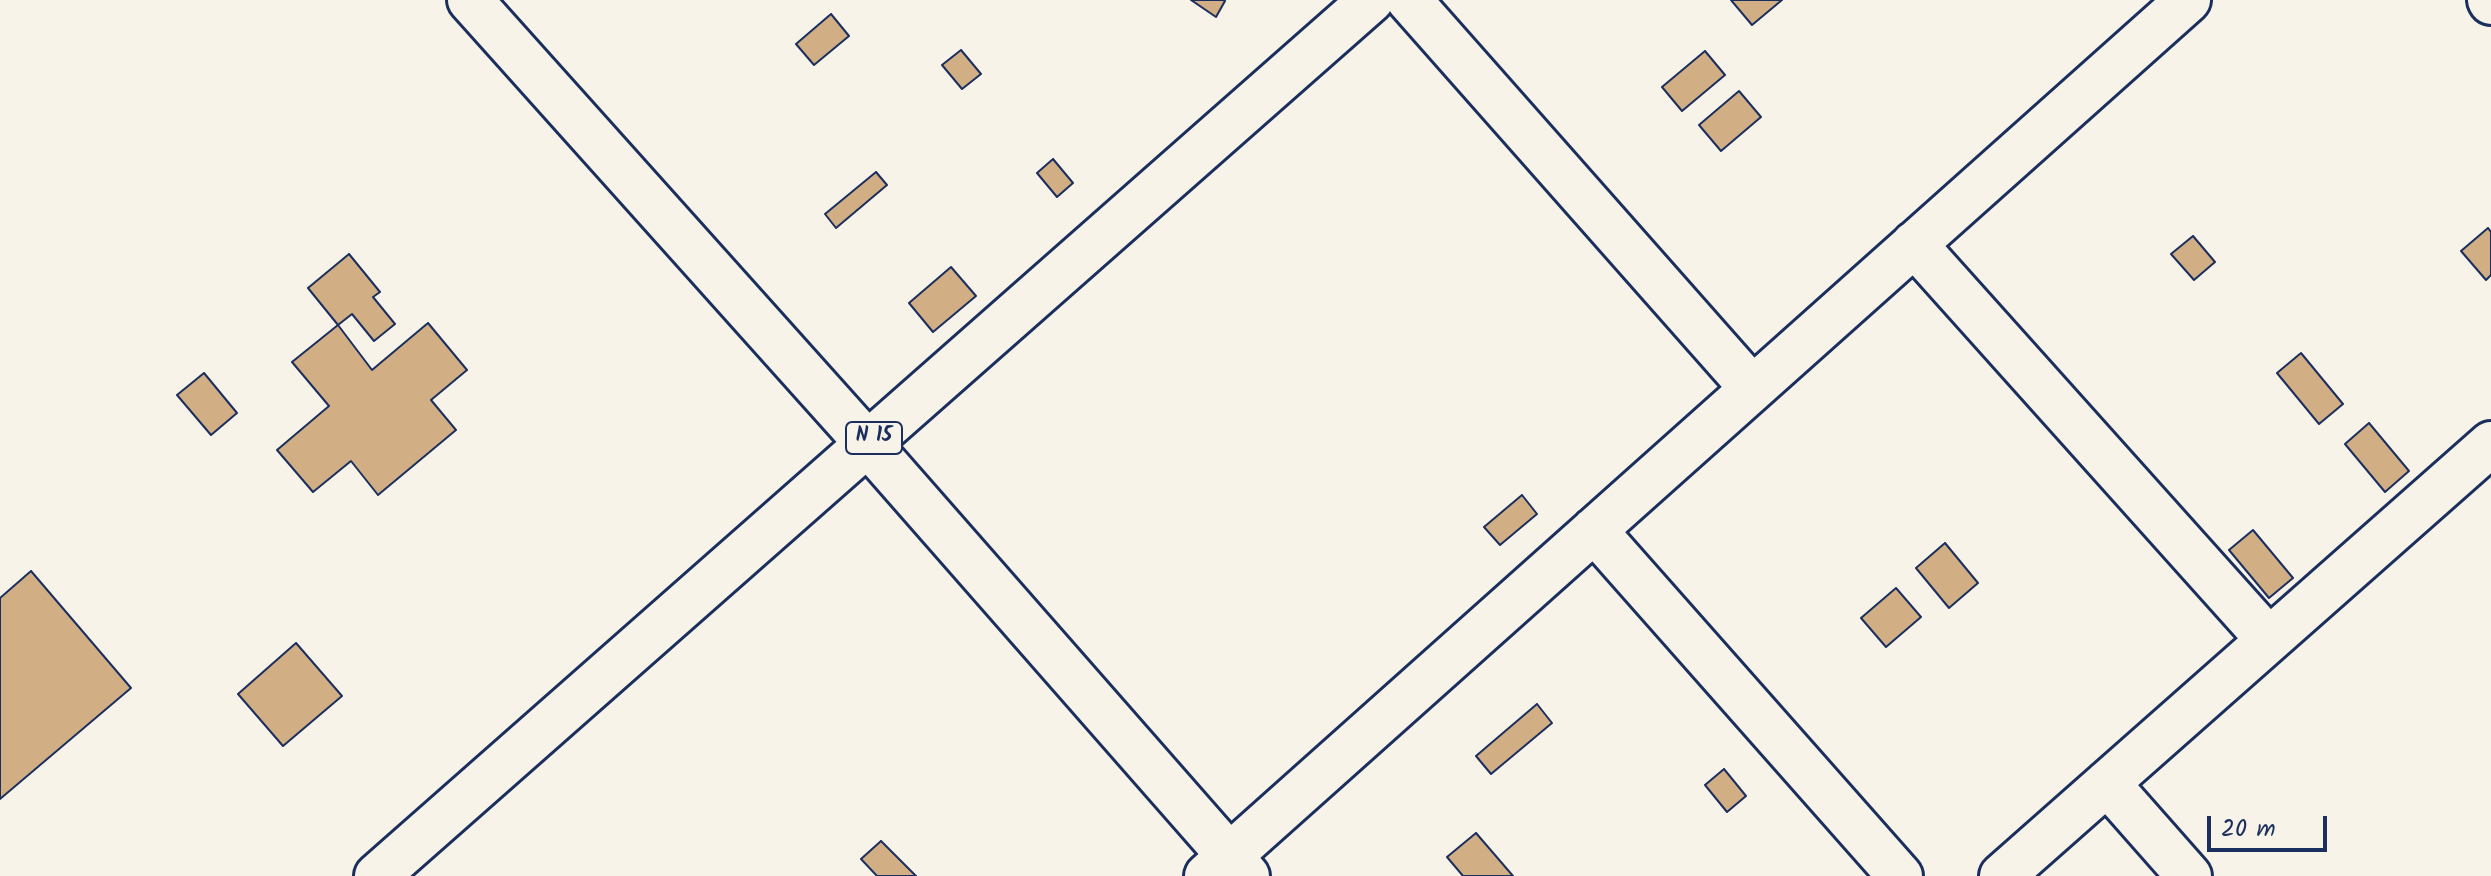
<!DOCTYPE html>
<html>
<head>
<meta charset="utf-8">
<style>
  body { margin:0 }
  #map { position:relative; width:2491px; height:876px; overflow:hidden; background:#f7f3e8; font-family:Kalam,sans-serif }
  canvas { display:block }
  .scale { position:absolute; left:2207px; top:816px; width:120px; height:36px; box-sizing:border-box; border:4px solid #1b2f5e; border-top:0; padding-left:10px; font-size:24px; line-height:28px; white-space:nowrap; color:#1b2f5e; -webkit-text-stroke:6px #f7f3e8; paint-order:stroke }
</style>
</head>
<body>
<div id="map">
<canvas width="2491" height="876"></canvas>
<div class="scale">20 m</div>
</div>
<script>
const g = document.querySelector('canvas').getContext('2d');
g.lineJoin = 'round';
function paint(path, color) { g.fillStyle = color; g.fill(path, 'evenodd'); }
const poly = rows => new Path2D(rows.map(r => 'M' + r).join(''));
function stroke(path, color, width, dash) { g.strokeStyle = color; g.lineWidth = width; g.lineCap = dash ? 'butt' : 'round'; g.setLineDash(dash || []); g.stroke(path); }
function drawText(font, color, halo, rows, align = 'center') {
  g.font = font + ' Kalam,sans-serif'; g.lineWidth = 7; g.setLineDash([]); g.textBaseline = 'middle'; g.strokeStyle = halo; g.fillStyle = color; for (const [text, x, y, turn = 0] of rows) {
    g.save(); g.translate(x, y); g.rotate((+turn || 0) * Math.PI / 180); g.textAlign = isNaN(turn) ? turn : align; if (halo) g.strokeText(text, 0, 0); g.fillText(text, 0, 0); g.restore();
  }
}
const building = poly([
  [1191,0,1223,0,1225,1,1216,17,1191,0],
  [1731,0,1782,0,1752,25,1731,0],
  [831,14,849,36,814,65,796,44,831,14],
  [961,50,981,74,962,89,942,65,961,50],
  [1705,51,1725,75,1682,111,1662,87,1705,51],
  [1739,91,1761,117,1721,151,1699,125,1739,91],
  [1053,159,1073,183,1057,197,1037,173,1053,159],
  [876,172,887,185,836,228,825,214,876,172],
  [2488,228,2491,232,2491,275,2486,280,2461,251,2488,228],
  [2193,236,2215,262,2194,280,2171,254,2193,236],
  [349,254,380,292,373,297,395,324,374,341,352,314,338,325,308,288,349,254],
  [951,267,976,296,933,332,909,303,951,267],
  [428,323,467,370,431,400,456,430,378,495,351,461,313,492,277,450,329,406,292,362,338,325,372,370,428,323],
  [2301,353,2343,404,2319,424,2277,373,2301,353],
  [204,373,237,413,211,435,177,395,204,373],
  [2369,423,2409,471,2385,492,2345,444,2369,423],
  [1522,495,1537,514,1500,545,1484,527,1522,495],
  [2253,530,2293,578,2269,598,2229,550,2253,530],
  [1945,543,1978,583,1949,608,1916,568,1945,543],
  [31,571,131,688,0,799,0,598,31,571],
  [1896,588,1921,617,1886,647,1861,618,1896,588],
  [296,643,342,696,283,746,238,694,296,643],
  [1537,704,1552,723,1491,774,1476,756,1537,704],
  [1724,769,1746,796,1727,812,1705,785,1724,769],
  [1476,833,1513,876,1463,876,1447,857,1476,833],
  [881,841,916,876,877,876,861,859,881,841]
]);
paint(building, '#d2ae84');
stroke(building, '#1b2f5e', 2);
const minor = poly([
  [470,0,868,444,1247,876],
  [1409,0,1752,388],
  [2490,0,2491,2],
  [1914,244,2269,640],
  [1594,530,1900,876],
  [2107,783,2189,876],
  [1207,876,2188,0],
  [2002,876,2491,444]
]);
const major = poly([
  [377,876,1371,0]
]);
stroke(minor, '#1b2f5e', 50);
stroke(major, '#1b2f5e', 50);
stroke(minor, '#f7f3e8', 44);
stroke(major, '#f7f3e8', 44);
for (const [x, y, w] of [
  [874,438,56]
]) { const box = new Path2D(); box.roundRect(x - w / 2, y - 16, w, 32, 6); g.fillStyle = '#f7f3e8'; g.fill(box); stroke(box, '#1b2f5e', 2); }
drawText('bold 20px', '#1b2f5e', null, [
  ["N 15",874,438]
]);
</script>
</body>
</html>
